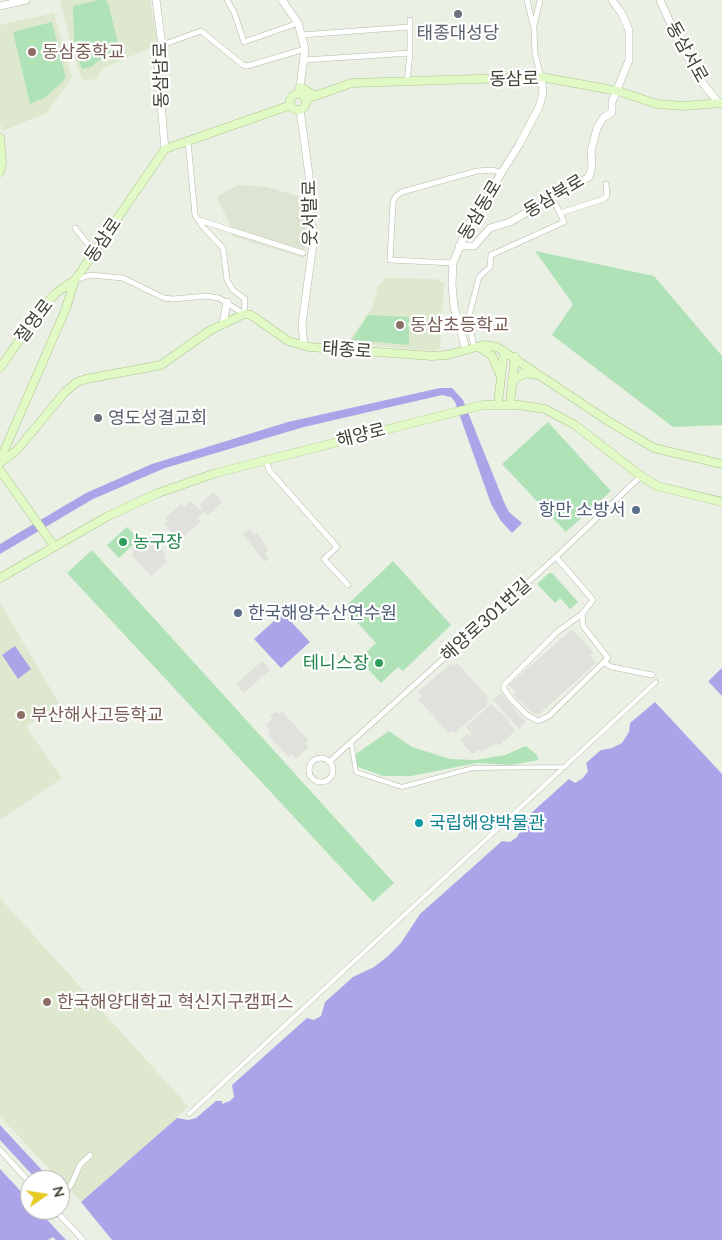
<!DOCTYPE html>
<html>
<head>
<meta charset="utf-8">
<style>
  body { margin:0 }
  #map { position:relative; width:722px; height:1240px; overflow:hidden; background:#ebf0e4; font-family:Lato,sans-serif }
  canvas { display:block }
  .north { position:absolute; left:20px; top:1170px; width:50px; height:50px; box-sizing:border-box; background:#fff; border:1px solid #b2b3ae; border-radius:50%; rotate:77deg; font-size:14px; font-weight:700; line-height:20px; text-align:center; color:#3e4234 }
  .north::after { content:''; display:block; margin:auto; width:18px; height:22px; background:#e7ca24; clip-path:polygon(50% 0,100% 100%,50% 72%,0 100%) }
</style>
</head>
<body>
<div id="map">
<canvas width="722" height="1240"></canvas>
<div class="north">N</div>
</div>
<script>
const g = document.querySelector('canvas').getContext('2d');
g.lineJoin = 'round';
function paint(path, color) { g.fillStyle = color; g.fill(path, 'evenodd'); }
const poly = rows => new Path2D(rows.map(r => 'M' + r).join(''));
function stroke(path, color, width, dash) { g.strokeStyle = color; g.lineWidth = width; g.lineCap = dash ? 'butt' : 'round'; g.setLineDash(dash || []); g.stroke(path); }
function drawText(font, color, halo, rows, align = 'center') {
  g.font = font + ' Lato,"Noto Sans KR",sans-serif'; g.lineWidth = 4.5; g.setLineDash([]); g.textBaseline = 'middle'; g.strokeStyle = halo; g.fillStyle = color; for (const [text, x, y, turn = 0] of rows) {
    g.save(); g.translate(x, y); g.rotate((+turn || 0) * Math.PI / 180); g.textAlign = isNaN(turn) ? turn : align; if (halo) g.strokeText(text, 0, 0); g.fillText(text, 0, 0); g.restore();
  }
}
paint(poly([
  [238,185,267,187,304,198,307,235,304,258,232,236,231,227,217,197]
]), '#dde4d2');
paint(poly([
  [60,0,150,0,158,45,105,67,95,79,85,81,81,77,75,59],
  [54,13,72,78,46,113,3,131,0,124,0,25],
  [386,278,436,279,444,283,440,349,434,351,347,343,372,308,378,286],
  [0,603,59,703,26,727,62,778,0,820],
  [0,898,188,1106,177,1118,81,1202,0,1117]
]), '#dee8cf');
paint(poly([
  [98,0,105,0,108,3,120,51,111,57,97,61,93,66,82,69,74,45,73,6],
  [52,22,66,78,46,97,30,104,13,32],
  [535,251,654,276,722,356,722,425,673,427,552,335,573,304],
  [368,315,409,317,409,345,352,340],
  [548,422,611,491,566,532,502,464],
  [127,527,139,539,119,558,107,545],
  [92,550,394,883,373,902,67,573],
  [393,561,451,625,403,671,398,667,381,683,359,659,376,643,344,608],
  [549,573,552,573,578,602,570,609,560,598,555,603,537,584],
  [389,731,412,747,450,759,475,760,505,755,526,746,537,755,538,760,512,765,477,763,411,776,383,776,355,766,356,754]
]), '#b0e2b7');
paint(poly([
  [213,492,222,502,208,515,204,512,198,518,201,522,183,537,180,535,177,538,164,524,168,521,165,518,181,504,184,507,191,501,200,510,202,508,199,505],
  [249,529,254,535,257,533,269,550,265,553,269,559,264,562,243,534],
  [144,537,147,540,150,537,166,554,163,557,167,562,151,576,131,555,134,552,131,549],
  [573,630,593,652,590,656,596,663,538,715,536,713,534,714,513,695,516,693,509,685,570,631],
  [262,661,270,670,244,693,236,684],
  [451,663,454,666,457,663,489,698,486,701,488,704,455,733,452,731,448,733,418,699,422,696,418,692],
  [501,693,526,722,519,729,493,700],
  [491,704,509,720,509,724,515,731,499,746,496,743,482,752,479,749,472,754,460,740,468,733,470,736,472,735,466,727],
  [276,711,278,714,282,711,308,740,305,743,309,747,296,759,292,755,289,757,267,734,270,731,266,725,272,719,270,716]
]), '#e0e1dc');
paint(poly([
  [440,388,452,388,463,400,504,502,509,512,522,523,512,533,501,521,491,504,455,402,451,397,442,395,304,427,165,468,93,499,0,554,0,544,86,493,152,464,288,422],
  [283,613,310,642,281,668,254,639],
  [15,646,31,669,18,679,2,655],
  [722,668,722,1240,112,1240,81,1202,177,1118,188,1120,196,1118,216,1101,222,1101,222,1104,230,1101,234,1097,232,1085,307,1018,314,1020,321,1016,325,1002,353,977,374,967,387,957,401,943,420,914,502,841,510,842,517,837,521,830,519,824,569,779,575,783,583,778,588,771,586,763,601,750,612,748,622,743,629,732,630,723,655,702,670,718],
  [0,1125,51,1180,37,1180,0,1140],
  [0,1169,30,1201,30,1210,38,1210,66,1240,56,1240,53,1237,48,1240,0,1240]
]), '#aca4e9');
paint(poly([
  [708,681,722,696,722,774,670,718]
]), '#ebf0e4');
const pedestrian = poly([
  [351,742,356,772,402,787,473,768,565,767],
  [189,1114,656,682]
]);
const minor = poly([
  [227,0,234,12,244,42,298,23],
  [527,0,534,29,535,54,541,77],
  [534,26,540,0],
  [301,35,409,27],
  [162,45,201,31,243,65,247,66,305,49],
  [304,60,410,53],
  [407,82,410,53,410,20],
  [188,141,195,215,203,227,223,248,227,280,233,290,245,299,244,314],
  [560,213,604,199,607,195,606,184],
  [199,220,303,253],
  [75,228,94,252],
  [453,263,390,260,393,202,396,196,402,192,477,171,493,170,502,173],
  [76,280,90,275,123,278,164,298,173,299,206,296,219,298,244,314],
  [474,347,469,323,469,316,479,277,490,267,491,255,564,222,556,205],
  [266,460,269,470,337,547,324,559,348,585],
  [556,557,593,600,582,614],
  [582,614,583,626,608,658,549,716,538,721,527,715,512,700,504,689,504,685,557,632,582,614],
  [604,663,612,667,652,675],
  '309 770a12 12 0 1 1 24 0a12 12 0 1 1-24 0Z',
  [329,762,556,557,641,476],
  [0,1150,30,1183],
  [60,1198,71,1185,80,1165,90,1155],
  [55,1210,83,1240]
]);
const tertiary = poly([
  [156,0,162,45,158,70,165,149],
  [282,0,298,23,305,49,299,94],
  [660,0,677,38,701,81,718,102],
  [0,6,26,0],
  [300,110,309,175,309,212,314,237,302,324,304,346],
  [459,246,474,246,490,228,510,222,589,177,592,166,591,151,597,128,603,118,612,112,612,102,629,60,629,30,622,14,612,0],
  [223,324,227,302],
  [466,350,454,307,452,284,453,263,468,226,519,145,539,107,543,93,541,77]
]);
const secondary = poly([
  [300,87,314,95],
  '290 102a8 8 0 1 1 16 0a8 8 0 1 1-16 0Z',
  [306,99,352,83,541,77,618,91,657,104,684,106,722,103],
  [0,138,2,163,0,172],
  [479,347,492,356,501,377],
  [0,368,38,313,56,293,75,280],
  [512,381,525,373,537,375],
  [498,404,504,351],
  [510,404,515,357],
  [0,460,65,311,75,280,165,149,291,105],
  [0,463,17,450,65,392,77,382,86,379,161,365,209,331,244,314,251,315,288,341,309,347,432,356,447,355,484,345,497,347,608,421,654,448,722,464],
  [0,470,54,546],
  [0,578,108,516,158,493,216,473,483,405,519,405,545,409,575,425,641,476,657,486,722,502]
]);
stroke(pedestrian, '#b4bba7', 5);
stroke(minor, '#b4bba7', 6);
stroke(tertiary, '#b4bba7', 8);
stroke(secondary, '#adc391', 9);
stroke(pedestrian, '#fff', 4);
stroke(minor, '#fff', 5);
stroke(tertiary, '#fff', 7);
stroke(secondary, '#e1f9c5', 8);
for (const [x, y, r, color] of [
  [458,14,5,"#6b7280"],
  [32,52,5,"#8d6e63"],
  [400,325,5,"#8d6e63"],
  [98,418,5,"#6b7280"],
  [636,510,5,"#5c6f8a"],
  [123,542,5,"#2e9e5b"],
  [238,613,5,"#5c6f8a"],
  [379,663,5,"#2e9e5b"],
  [21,715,5,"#8d6e63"],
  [419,823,5,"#0f9aa8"],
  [47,1002,5,"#8d6e63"]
]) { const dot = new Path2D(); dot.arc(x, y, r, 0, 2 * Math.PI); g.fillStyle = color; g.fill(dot); stroke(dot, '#fff', 2); }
drawText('18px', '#5b616d', '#fff', [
  ["태종대성당",458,33],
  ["영도성결교회",108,418,"left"]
]);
drawText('18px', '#785e54', '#fff', [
  ["동삼중학교",42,52],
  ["동삼초등학교",410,325],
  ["부산해사고등학교",31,715],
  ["한국해양대학교 혁신지구캠퍼스",57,1002]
], 'left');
drawText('18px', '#3e4234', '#fff', [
  ["동삼서로",687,52,61],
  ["동삼남로",161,75,-91],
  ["동삼로",514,79,-1],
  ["동삼북로",554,196,-31],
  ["동삼동로",480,210,-59],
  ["웃서발로",310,213,-91],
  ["동삼로",103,240,-56],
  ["절영로",34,321,-53],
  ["태종로",347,350,4],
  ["해양로",361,435,-14],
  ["해양로301번길",486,620,-42]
]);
drawText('18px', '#4e5e75', '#fff', [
  ["항만 소방서",626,510],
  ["한국해양수산연수원",248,613,"left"]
], 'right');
drawText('18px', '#27864d', '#fff', [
  ["농구장",133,542],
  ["테니스장",369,663,"right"]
], 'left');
drawText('18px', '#0d838f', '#fff', [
  ["국립해양박물관",429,823]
], 'left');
</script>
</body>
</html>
